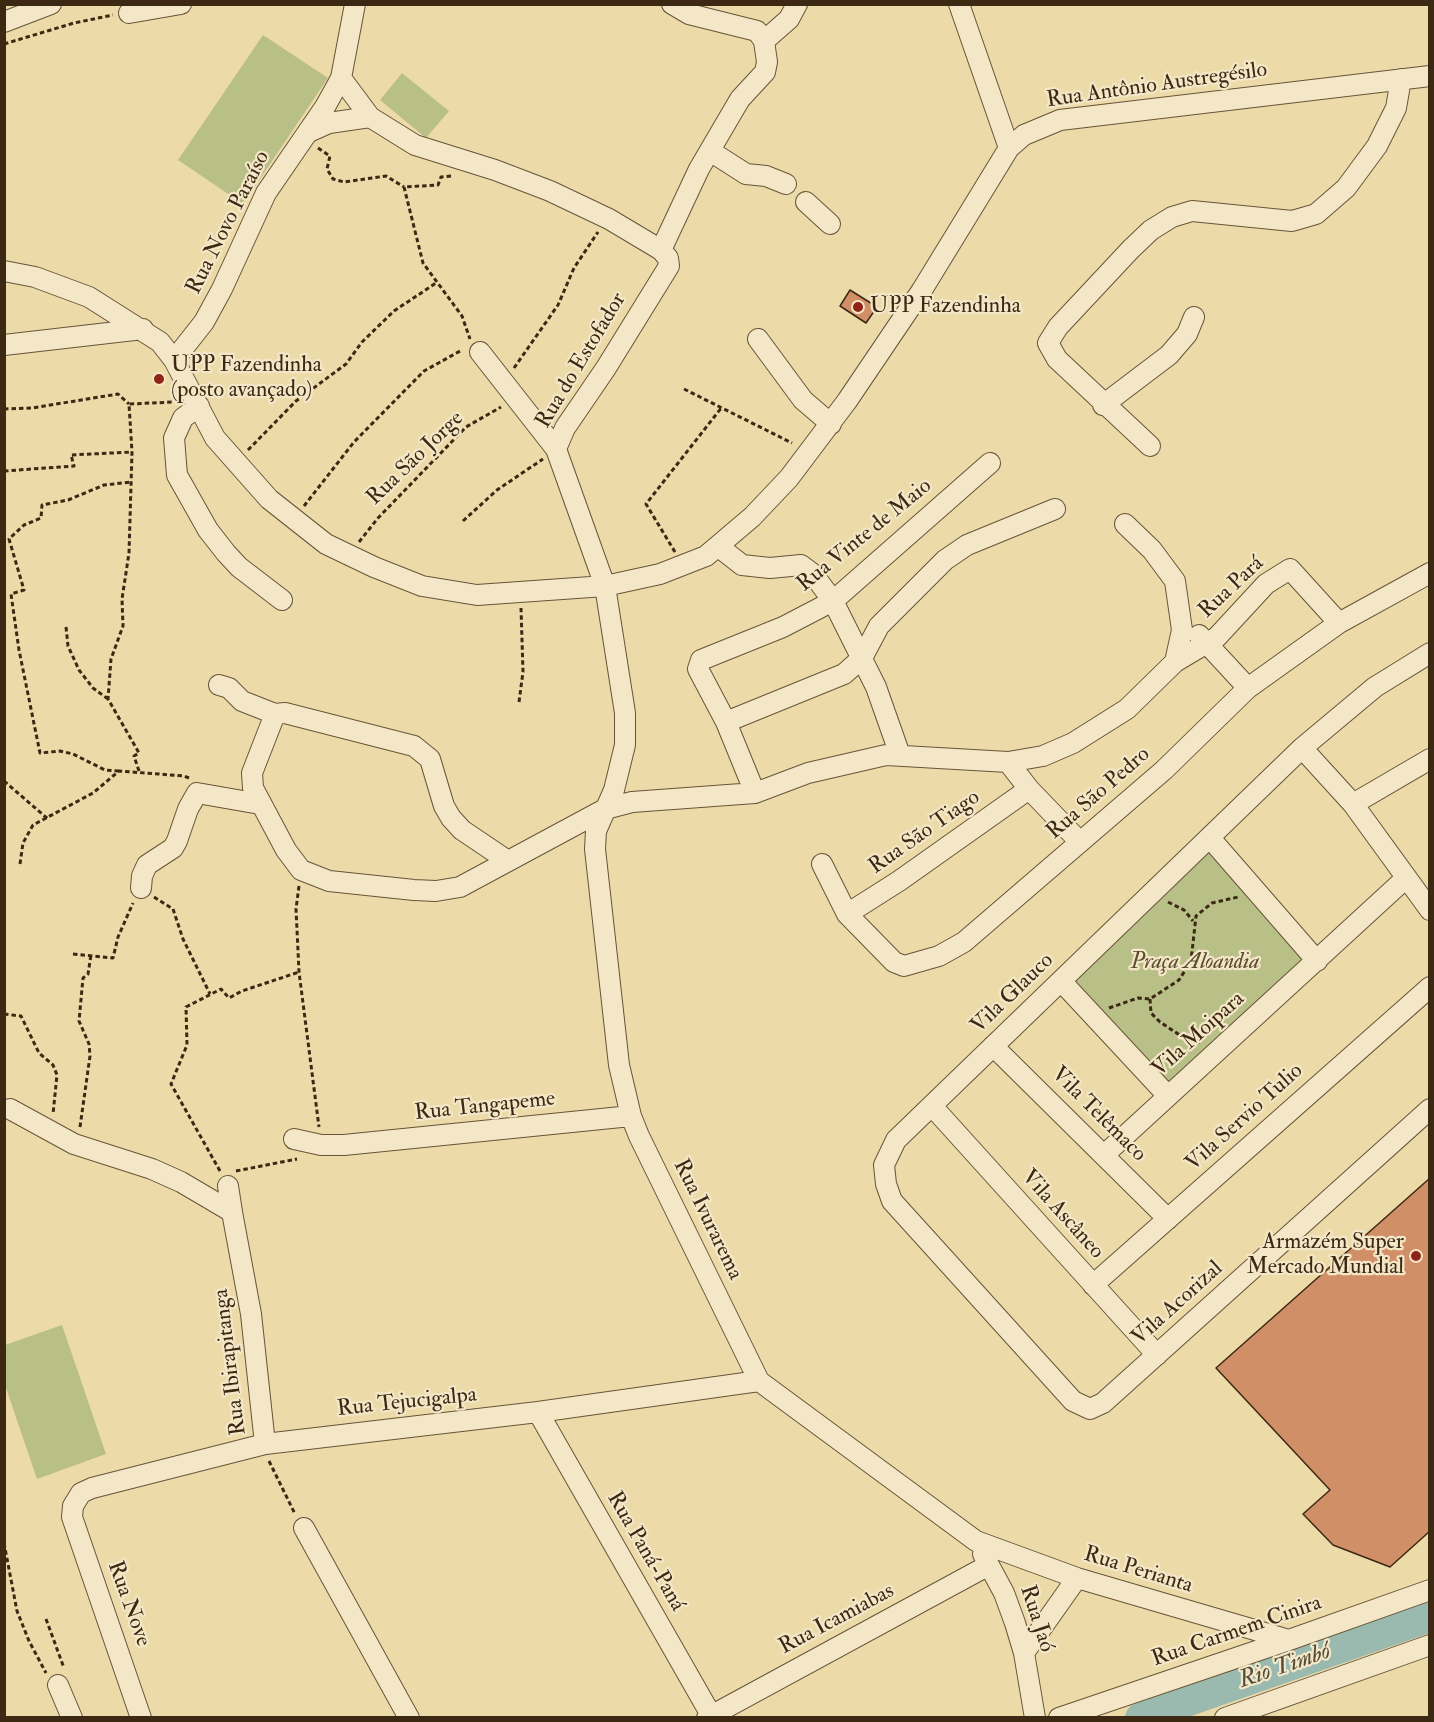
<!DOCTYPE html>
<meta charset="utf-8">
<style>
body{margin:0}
#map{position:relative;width:1434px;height:1722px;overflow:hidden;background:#eddaa9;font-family:"IM FELL Double Pica",serif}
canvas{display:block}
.frame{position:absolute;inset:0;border:6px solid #3c2813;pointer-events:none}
</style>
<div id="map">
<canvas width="1434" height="1722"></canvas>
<div class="frame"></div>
</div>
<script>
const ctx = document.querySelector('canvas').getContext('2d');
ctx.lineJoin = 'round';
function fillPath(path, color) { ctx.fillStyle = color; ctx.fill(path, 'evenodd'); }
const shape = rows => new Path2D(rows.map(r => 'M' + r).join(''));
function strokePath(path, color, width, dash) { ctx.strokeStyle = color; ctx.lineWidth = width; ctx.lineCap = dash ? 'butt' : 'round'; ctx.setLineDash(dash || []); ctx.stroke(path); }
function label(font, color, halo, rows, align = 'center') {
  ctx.font = font + ' "IM FELL Double Pica",serif'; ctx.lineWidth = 4.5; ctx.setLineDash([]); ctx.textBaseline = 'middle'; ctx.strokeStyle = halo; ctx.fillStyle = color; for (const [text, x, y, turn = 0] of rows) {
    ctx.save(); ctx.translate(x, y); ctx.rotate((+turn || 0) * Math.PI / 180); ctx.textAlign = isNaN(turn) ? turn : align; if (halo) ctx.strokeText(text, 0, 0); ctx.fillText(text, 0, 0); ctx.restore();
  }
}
fillPath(shape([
 [263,35,328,78,243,204,178,160],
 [402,73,449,111,426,138,380,100],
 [1210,851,1302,955,1302,960,1169,1083,1076,986,1075,980,1206,852],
 [62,1325,106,1454,37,1479,5,1385,5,1345]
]), '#b8c088');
strokePath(shape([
 [1140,1718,1430,1617]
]), '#9abaaf', 30);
const building = shape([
 [850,290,877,307,866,323,840,306,850,290],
 [1430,1178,1430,1531,1390,1567,1333,1545,1303,1514,1330,1490,1216,1368,1430,1178]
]);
fillPath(building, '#d18f67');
strokePath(building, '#3c2813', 1.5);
const minor = shape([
 [959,4,1009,148],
 [129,13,181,4],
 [4,22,51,4],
 [764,41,789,19,797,4],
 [341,78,370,117,415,145,495,170,550,191,609,219,661,250,668,258,669,266,606,368,565,428,556,449],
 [309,132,329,123,370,117],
 [710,151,746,174,766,176,786,184],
 [806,202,830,224],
 [661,250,699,169,740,99,765,72,767,62,764,41,757,31,689,14,672,4],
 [4,271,35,277,89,297,160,342,174,360,215,438,269,499,326,544,374,567,422,586,477,595,605,586,660,574,706,556,752,517,789,478,847,401,922,290,1009,148,1024,135,1060,120,1430,76],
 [758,339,803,400,831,424],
 [4,345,143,329],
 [480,352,556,449,605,586,625,713,625,745,614,790,596,831,595,849,619,1065,631,1116,639,1136,759,1381,976,1541,1077,1578,1289,1640],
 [174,360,204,322,222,289,266,193,325,107,341,78,355,4],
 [1103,405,1169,355,1187,334,1194,317],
 [199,406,183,418,174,438,177,475,208,530,226,553,239,567,282,600],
 [1150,446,1057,359,1048,343,1058,327,1131,249,1151,230,1172,217,1192,211,1292,221,1316,214,1346,188,1377,146,1396,108,1401,79],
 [719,547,742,565,770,568,801,565,813,574,833,601,876,687,900,755],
 [1199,635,1248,688],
 [1430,653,1375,687,1302,748,896,1140,884,1165,886,1184,892,1201,1073,1401,1090,1409,1103,1403,1430,1109],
 [1175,662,1217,637,1266,584,1290,569,1339,623],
 [219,685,229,688,242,701,275,714,285,713,414,746,430,759,444,806,451,818,462,830,508,861],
 [275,714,252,773,253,788,286,850,301,870,329,881,414,890,436,891,460,887,605,809,632,802,755,793,808,773,886,755,1008,762,1043,756,1073,743,1127,709,1175,662,1182,630,1175,581,1152,550,1125,524],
 [726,722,844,674,862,658,879,626,945,560,967,545,1055,509],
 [1302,748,1353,804,1430,910],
 [1008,762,1029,789,1079,841],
 [755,793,726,722,698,669,701,660,783,627,833,601,990,463],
 [1353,804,1430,759],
 [1210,838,1317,961],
 [822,864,847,914,894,962,904,966,939,956,964,942,1164,770,1248,688,1339,623,1430,573],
 [141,888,142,876,147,865,173,848,177,841,188,809,197,793,260,804],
 [847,914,899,881,1029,789],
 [1061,981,1168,1096],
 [993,1046,1168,1219],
 [932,1106,1157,1355],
 [10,1109,74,1144,152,1169,181,1182,232,1212,251,1314,265,1444],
 [294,1139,321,1145,344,1145,631,1116],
 [1104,1155,1406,878],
 [228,1186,232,1212],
 [1093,1285,1430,987],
 [538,1412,711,1715],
 [304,1528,409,1718],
 [983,1554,1004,1593,1015,1623,1024,1653,1035,1718],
 [1024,1653,1077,1578],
 [58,1685,72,1718],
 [141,1718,72,1517,73,1506,81,1493,92,1488,265,1444,538,1412,759,1381],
 [707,1718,989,1565],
 [1059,1718,1289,1640,1430,1590],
 [1225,1718,1430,1645]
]);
strokePath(minor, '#685438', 22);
strokePath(shape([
 [4,44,74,23,113,15],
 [318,148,330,156,327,169,333,179,344,182,386,176,404,187],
 [451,176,441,177,438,185,404,187,423,263,462,316,470,339],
 [514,368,558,305,574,268,598,232],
 [684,389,792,443],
 [4,409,32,408,118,394,129,404],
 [248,450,296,401,346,364,362,342,394,311,436,283],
 [4,471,74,466,71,455,132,452],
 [304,506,354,442,424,371,462,350],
 [463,521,497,490,543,459],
 [359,542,378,518,466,427,501,407],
 [675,552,646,504,722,407],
 [66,627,68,646,79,670,93,688,108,699],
 [519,702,523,672,521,608],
 [119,771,105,770,73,754,60,751,40,753,19,650,11,594,24,590,9,539,24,525,41,518,42,505,68,500,104,485,132,482],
 [139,771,134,756,139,753,108,699,111,659,123,626,122,599,129,553,132,452,129,404,174,402],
 [4,781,48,819],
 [20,864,23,843,33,825,93,793,119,771,184,776,189,778],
 [299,886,296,909,299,972,319,1127],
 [154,897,173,909,183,939,210,994],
 [1168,902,1184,910,1193,921],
 [73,954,113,958,118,937,133,903],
 [1150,999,1151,1013,1160,1022,1184,1038,1201,1043],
 [1109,1008,1138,998,1150,999,1179,980,1191,961,1196,916,1212,903,1238,897],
 [4,1014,21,1016,39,1053,53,1065,57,1075,53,1114],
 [80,1127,90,1056,89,1044,79,1021,83,978,88,974,91,955],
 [220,1171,171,1084,187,1045,186,1007,221,989,229,998,242,991,299,972],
 [236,1171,297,1159],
 [269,1461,295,1514],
 [4,1543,17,1611,29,1641,46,1673],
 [46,1619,64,1668]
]), '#3c2813', 3, [4.5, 3]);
strokePath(minor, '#f3e7c7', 20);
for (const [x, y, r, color] of [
 [858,307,6,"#8f2418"],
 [159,379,6,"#8f2418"],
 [1416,1256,6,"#8f2418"]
]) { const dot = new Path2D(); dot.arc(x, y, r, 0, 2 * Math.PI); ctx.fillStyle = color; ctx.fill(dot); strokePath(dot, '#f3e7c7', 2); }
label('22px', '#3c2813', '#f3e7c7', [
 ["Rua Antônio Austregésilo",1157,86,-8],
 ["Rua Novo Paraíso",229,223,-63],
 ["Rua do Estofador",582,361,-59],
 ["Rua São Jorge",416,459,-44],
 ["Rua Vinte de Maio",865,536,-39],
 ["Rua Pará",1232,588,-43],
 ["Rua São Pedro",1099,794,-41],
 ["Rua São Tiago",925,833,-35],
 ["Vila Glauco",1013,994,-44],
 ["Vila Moipara",1199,1035,-42],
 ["Rua Tangapeme",485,1107,-6],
 ["Vila Telêmaco",1098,1115,45],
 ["Vila Servio Tulio",1245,1118,-42],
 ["Vila Ascâneo",1062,1215,48],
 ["Rua Ivurarema",707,1220,64],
 ["Vila Acorizal",1178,1304,-42],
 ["Rua Ibirapitanga",231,1362,-97],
 ["Rua Tejucigalpa",407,1403,-6],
 ["Rua Paná-Paná",645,1552,60],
 ["Rua Perianta",1138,1571,17],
 ["Rua Nove",128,1604,70],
 ["Rua Jaó",1036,1619,72],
 ["Rua Icamiabas",837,1620,-28],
 ["Rua Carmem Cinira",1237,1632,-19]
]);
label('22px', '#3c2813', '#f3e7c7', [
 ["UPP Fazendinha",870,307],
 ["UPP Fazendinha",171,366],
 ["(posto avançado)",171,391],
 ["Armazém Super",1404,1243,"right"],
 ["Mercado Mundial",1404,1268,"right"]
], 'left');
label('italic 22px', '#5b4e30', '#f3e7c7', [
 ["Praça Aloandia",1195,963]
]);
label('italic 24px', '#544c3a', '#f3e7c7', [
 ["Rio Timbó",1285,1667,-19]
]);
</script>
